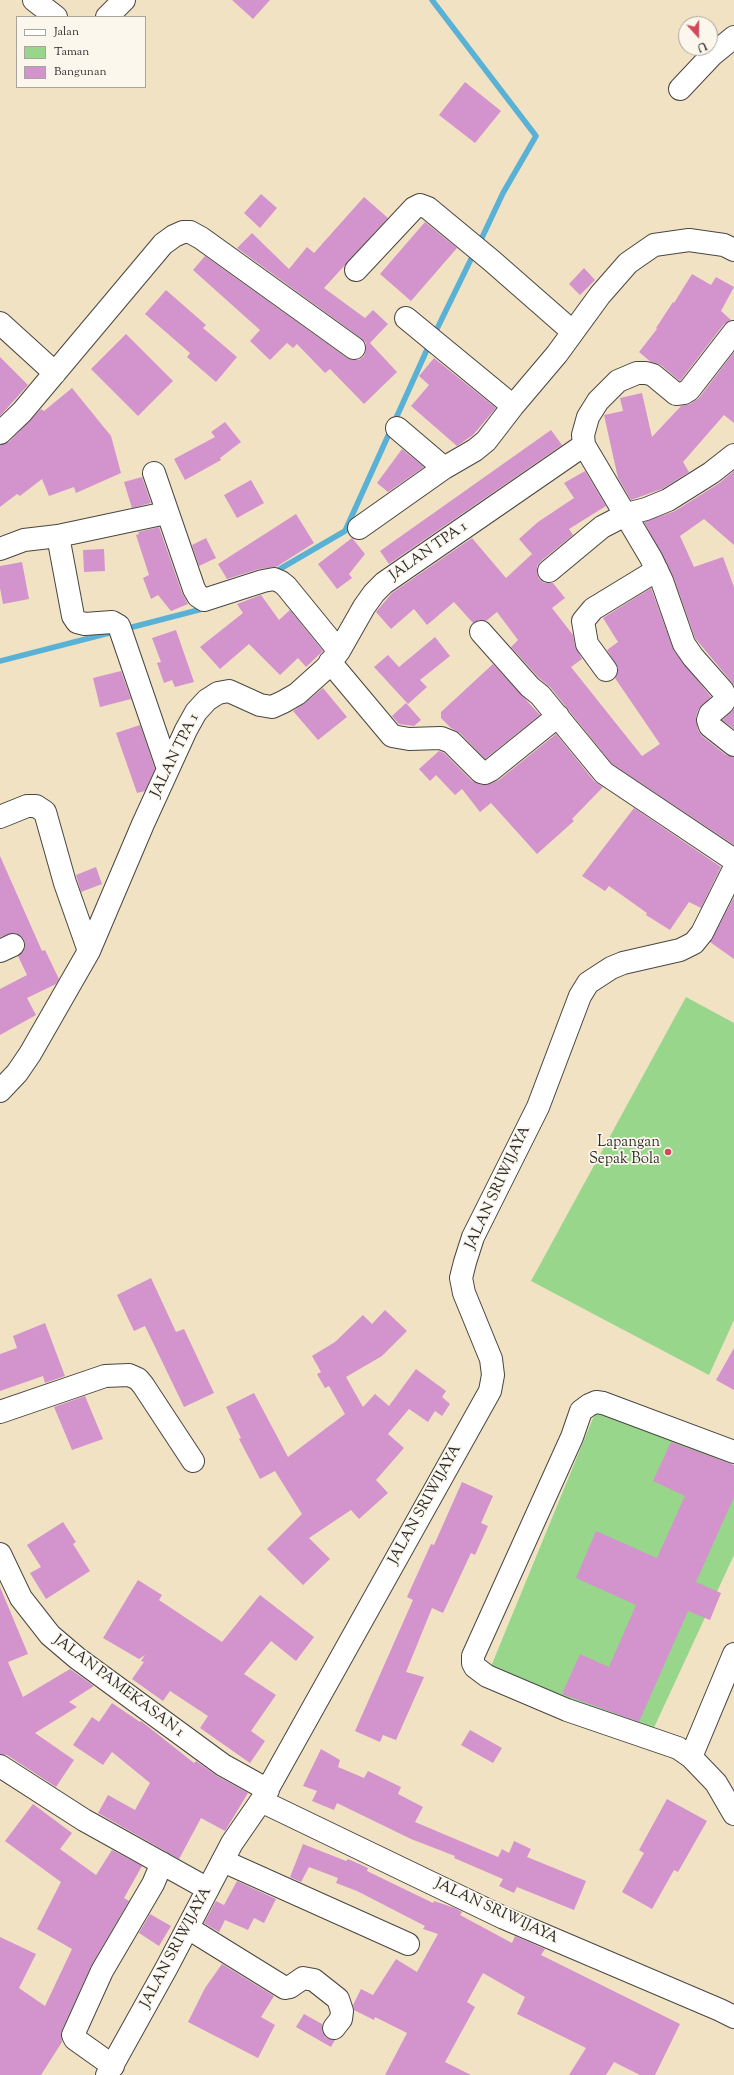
<!DOCTYPE html>
<style>
body{margin:0}
#map{position:relative;width:734px;height:2075px;overflow:hidden;background:#f1e2c3;font-family:"Sorts Mill Goudy",serif}
canvas{display:block}
.legend{position:absolute;left:16px;top:16px;width:130px;height:72px;box-sizing:border-box;background:#fbf7ec;border:1px solid #a8a59f;margin:0;padding:5px 7px;list-style:none;font-size:12px;color:#2b2b2b}
.legend li{display:flex;align-items:center;gap:8px;height:20px}
.legend b{width:20px;border:1px solid #a8a59f}
.north{position:absolute;left:678px;top:16px;width:40px;height:40px;box-sizing:border-box;background:#fbf7ec;border:1px solid #a8a59f;border-radius:50%;rotate:159deg;font-size:11px;font-weight:700;line-height:16px;text-align:center;color:#2b2b2b}
.north::after{content:'';display:block;margin:auto;width:14px;height:18px;background:#d1495b;clip-path:polygon(50% 0,100% 100%,50% 72%,0 100%)}
</style>
<div id="map">
<canvas width="734" height="2075"></canvas>
<ul class="legend">
<li><b style="height:5px;background:#fff"></b>Jalan</li>
<li><b style="height:11px;background:#98d68b"></b>Taman</li>
<li><b style="height:11px;background:#d394cd"></b>Bangunan</li>
</ul>
<div class="north">U</div>
</div>
<script>
const ctx = document.querySelector('canvas').getContext('2d');
ctx.lineJoin = 'round';
function fillPath(path, color) { ctx.fillStyle = color; ctx.fill(path, 'evenodd'); }
const shape = rows => new Path2D(rows.map(r => 'M' + r).join(''));
function strokePath(path, color, width, dash) { ctx.strokeStyle = color; ctx.lineWidth = width; ctx.lineCap = dash ? 'butt' : 'round'; ctx.setLineDash(dash || []); ctx.stroke(path); }
function label(font, color, halo, rows, align = 'center') {
  ctx.font = font + ' "Sorts Mill Goudy",serif'; ctx.lineWidth = 3.5; ctx.setLineDash([]); ctx.textBaseline = 'middle'; ctx.strokeStyle = halo; ctx.fillStyle = color; for (const [text, x, y, turn = 0] of rows) {
    ctx.save(); ctx.translate(x, y); ctx.rotate((+turn || 0) * Math.PI / 180); ctx.textAlign = isNaN(turn) ? turn : align; if (halo) ctx.strokeText(text, 0, 0); ctx.fillText(text, 0, 0); ctx.restore();
  }
}
fillPath(shape([
 [686,997,734,1023,734,1320,709,1375,531,1281],
 [598,1406,734,1466,734,1555,651,1734,490,1669]
]), '#98d68b');
strokePath(shape([
 [432,0,536,136,503,193,479,244],
 [434,335,474,253],
 [273,573,345,531,430,343],
 [125,629,206,608],
 [0,661,117,631]
]), '#59b1d6', 5.5);
fillPath(shape([
 [232,0,270,0,253,19],
 [465,82,501,111,475,143,439,115],
 [261,194,277,208,260,228,244,213],
 [364,197,388,218,324,288,365,318,373,310,388,324,370,343,397,372,364,404,330,369,325,373,297,344,293,348,287,343,270,360,250,341,260,330,193,270,205,256,347,358,352,360,359,360,364,356,366,350,366,343,361,338,237,248,252,233,289,269,307,247,314,253],
 [425,222,457,248,411,301,380,274],
 [584,268,595,280,580,295,569,284],
 [692,274,711,285,716,277,734,287,721,311,731,320,724,324,680,381,661,365,651,362,639,352,657,329,656,328,673,302,674,303],
 [166,290,206,325,203,328,237,357,216,382,187,357,190,353,145,314],
 [126,334,173,381,138,416,91,369],
 [734,352,734,423,724,415,683,462,689,472,662,489,631,500,618,478,604,415,623,411,620,398,642,393,652,437,681,406,690,404,699,398],
 [0,357,28,385,0,416],
 [434,358,496,408,473,435,457,446,411,406,429,385,419,376],
 [72,388,111,436,121,473,76,493,74,487,49,496,42,479,20,496,17,494,0,507,0,445,9,442,41,409,44,411],
 [225,422,241,442,220,458,221,460,185,480,174,459,215,437,211,432],
 [551,430,562,445,389,564,380,551],
 [402,449,424,467,388,492,377,483],
 [585,471,606,506,569,529,573,535,541,561,537,566,537,573,539,579,544,583,553,583,565,598,552,608,573,635,575,646,582,659,571,667,642,756,660,744,615,678,618,668,607,650,618,642,603,618,651,588,674,651,711,697,698,710,696,717,698,730,702,736,726,755,734,757,734,845,612,764,550,687,539,678,511,647,518,640,497,612,486,621,479,620,473,623,454,602,427,625,414,609,391,629,376,612,392,593,472,538,506,578,532,554,519,539,538,522,574,498,564,483],
 [734,471,734,545,704,519,680,536,694,567,723,557,734,587,734,685,695,638,673,576,644,522,675,511,718,484],
 [142,477,151,503,132,508,124,482],
 [251,480,264,503,237,518,224,495],
 [296,514,314,543,276,567,259,569,227,579,218,564],
 [159,527,182,593,188,604,171,611,158,595,151,599,143,578,149,575,136,535,139,534,138,532],
 [206,538,216,558,199,566,192,545],
 [352,538,365,554,349,574,352,578,337,589,318,564],
 [104,549,105,571,84,572,83,550],
 [22,562,29,599,3,604,0,588,0,566],
 [261,595,279,620,290,610,323,651,306,667,298,658,280,675,249,644,220,669,200,647,243,613,237,604],
 [176,630,194,682,175,687,172,680,164,683,157,663,161,662,152,638],
 [435,637,450,656,420,680,427,687,408,704,374,667,388,655,399,667],
 [493,664,540,715,485,759,460,733,451,728,441,718,441,712],
 [121,671,131,699,100,707,93,678],
 [323,688,347,717,318,740,293,711,305,703],
 [406,703,421,720,414,726,399,724,392,716],
 [734,709,734,729,722,720],
 [140,725,155,769,145,791,137,793,116,733],
 [556,734,594,781,603,787,572,819,574,821,537,854,491,803,480,812,462,789,455,795,436,775,430,781,419,769,439,751,444,753,472,781,482,785,490,784,499,780],
 [634,808,721,867,701,908,689,902,670,930,646,915,647,913,609,886,605,891,582,876],
 [0,856,42,951,45,950,59,979,56,984,27,998,36,1015,0,1035,0,989,27,975,18,956,23,952,25,947,24,939,20,935,15,933,0,937],
 [96,867,102,884,81,892,76,875],
 [734,897,734,959,710,942],
 [151,1278,176,1332,184,1329,214,1393,184,1407,145,1326,134,1331,117,1295],
 [385,1310,407,1331,382,1356,346,1377,363,1407,375,1394,389,1406,416,1369,446,1391,442,1397,450,1404,442,1416,435,1411,428,1422,409,1409,388,1434,404,1448,376,1480,388,1493,359,1519,351,1510,309,1538,330,1559,303,1585,267,1549,302,1514,275,1471,260,1479,239,1439,241,1438,226,1407,254,1393,288,1457,345,1414,329,1386,325,1388,317,1374,321,1372,312,1356,335,1342,363,1315,372,1324],
 [45,1323,65,1376,45,1383,43,1376,0,1391,0,1354,17,1348,13,1336],
 [734,1348,734,1390,716,1380],
 [85,1396,103,1439,72,1450,54,1407],
 [671,1442,734,1465,734,1497,696,1582,721,1593,710,1620,688,1611,639,1722,562,1694,580,1654,609,1667,636,1605,576,1578,596,1531,657,1558,685,1496,653,1481],
 [462,1482,493,1496,481,1523,488,1526,475,1555,471,1553,443,1613,432,1608,406,1672,424,1677,396,1740,383,1735,380,1742,355,1731,413,1600,407,1597,431,1544,434,1545],
 [63,1522,76,1542,73,1544,90,1571,46,1599,30,1573,41,1567,27,1545],
 [138,1580,162,1595,159,1600,222,1642,260,1595,314,1637,296,1661,271,1641,244,1674,276,1695,251,1731,265,1741,250,1763,200,1728,208,1716,170,1691,163,1701,132,1679,144,1662,141,1661,145,1655,139,1659,103,1638],
 [0,1587,28,1654,8,1662,23,1697,70,1669,94,1686,69,1702,77,1707,35,1733,74,1760,56,1787,7,1755,0,1754],
 [112,1703,140,1722,141,1721,194,1763,196,1761,217,1776,248,1793,225,1831,201,1818,179,1859,98,1813,108,1795,135,1810,150,1783,112,1752,103,1765,73,1745,92,1717,99,1722],
 [470,1730,502,1748,493,1763,461,1745],
 [321,1749,340,1760,338,1767,364,1778,368,1771,401,1787,398,1794,423,1807,415,1822,498,1857,502,1849,509,1853,514,1841,531,1849,527,1857,586,1881,574,1910,517,1887,514,1893,499,1886,503,1879,454,1858,455,1856,411,1839,337,1803,334,1810,312,1801,317,1791,303,1786],
 [667,1799,707,1821,678,1872,674,1870,652,1909,622,1892,644,1853,639,1850],
 [33,1804,72,1833,60,1849,96,1875,112,1850,142,1866,124,1898,129,1901,91,1966,62,2030,61,2036,62,2042,41,2075,0,2075,0,1937,36,1954,19,1988,45,2006,72,1949,37,1929,61,1882,5,1841],
 [303,1844,346,1861,348,1859,368,1868,367,1871,433,1903,434,1901,455,1908,462,1912,460,1915,512,1943,515,1936,545,1949,541,1955,680,2024,655,2075,640,2075,614,2062,606,2075,569,2075,586,2048,517,2014,525,1997,483,1973,467,2002,475,2007,445,2062,471,2075,385,2075,407,2033,375,2017,374,2020,354,2010,353,2005,361,1989,373,1995,396,1959,417,1972,438,1934,423,1929,425,1926,357,1891,336,1883,338,1878,309,1867,301,1882,290,1877],
 [237,1881,276,1899,264,1923,254,1918,248,1930,225,1920,219,1932,204,1923,216,1901,224,1905],
 [150,1914,171,1926,159,1946,139,1933],
 [222,1964,274,1996,261,2017,275,2025,258,2058,188,2022,205,1988],
 [304,2014,322,2024,322,2032,326,2038,335,2040,331,2047,296,2027]
]), '#d394cd');
const minor = shape([
 [34,0,56,17],
 [107,17,124,0],
 [680,89,712,55,734,37],
 [356,270,414,208,420,205,428,208,492,261,573,332],
 [406,318,513,406,557,354,600,295,628,263,654,245,689,240,724,245,734,250],
 [0,323,55,373],
 [734,332,689,390,684,393,676,394,653,375,646,373,637,373,618,381,598,401,588,417,583,435,584,445,651,558,662,581,684,644,693,657,723,691,726,698,723,703,710,714,708,720,710,726,734,745],
 [397,428,444,468],
 [0,433,22,412,163,244,174,236,183,232,190,232,201,238,354,348],
 [154,473,194,589,198,596,204,600,263,581,274,579,281,582,286,586,339,651],
 [166,513,58,536,73,616,77,622,85,624,112,622,119,626,168,769],
 [359,528,444,468,475,450,486,441,513,406],
 [0,549,24,540,58,536],
 [549,571,602,527,627,514,646,509,668,500,711,473,734,455],
 [481,632,530,687,540,695,604,773,734,860],
 [330,662,392,736,409,739,441,738,451,742,481,772,485,773,491,770,558,716],
 [606,670,587,644,583,621,593,609,657,570],
 [0,817,27,806,36,806,45,812,65,883,89,951],
 [0,951,13,945],
 [0,1091,17,1073,30,1054,89,951,143,824,186,730,196,712,207,700,218,693,229,691,260,705,272,707,283,702,297,694,326,668,339,651,364,607,374,593,384,583,584,445],
 [0,1412,105,1376,129,1375,138,1379,143,1385,193,1461],
 [734,1452,603,1403,596,1402,589,1405,581,1411,572,1437,473,1656,473,1663,475,1667,487,1676,567,1710,678,1748,691,1757,716,1783,734,1814],
 [0,1554,21,1598,50,1635,77,1658,223,1765,268,1790],
 [691,1757,734,1654],
 [0,1766,84,1820,208,1889],
 [261,1801,490,1391,493,1375,491,1359,464,1293,461,1278,465,1262,473,1237,538,1107,580,996,588,983,611,968,623,963,680,950,694,943,702,933,734,869],
 [223,1861,408,1944],
 [188,1928,285,1988,290,1987,303,1978,314,1980,338,1999,342,2011,341,2019,334,2028],
 [113,2066,75,2039,73,2035,102,1971,153,1884,162,1863],
 [107,2075,167,1967,232,1843,261,1801,504,1918,720,2010,734,2017]
]);
strokePath(minor, '#494642', 24);
strokePath(minor, '#fff', 22);
for (const [x, y, r, color] of [
 [668,1152,4,"#d1495b"]
]) { const dot = new Path2D(); dot.arc(x, y, r, 0, 2 * Math.PI); ctx.fillStyle = color; ctx.fill(dot); strokePath(dot, '#fbf7ec', 1.5); }
label('15px', '#2b2b2b', '#fbf7ec', [
 ["JALAN TPA 1",429,552,-35],
 ["JALAN TPA 1",176,756,-64],
 ["JALAN SRIWIJAYA",499,1188,-65],
 ["JALAN SRIWIJAYA",426,1505,-61],
 ["JALAN PAMEKASAN 1",118,1687,37],
 ["JALAN SRIWIJAYA",496,1912,25],
 ["JALAN SRIWIJAYA",177,1948,-62]
]);
label('15px', '#2b2b2b', '#fbf7ec', [
 ["Lapangan",660,1143],
 ["Sepak Bola",660,1160]
], 'right');
</script>
